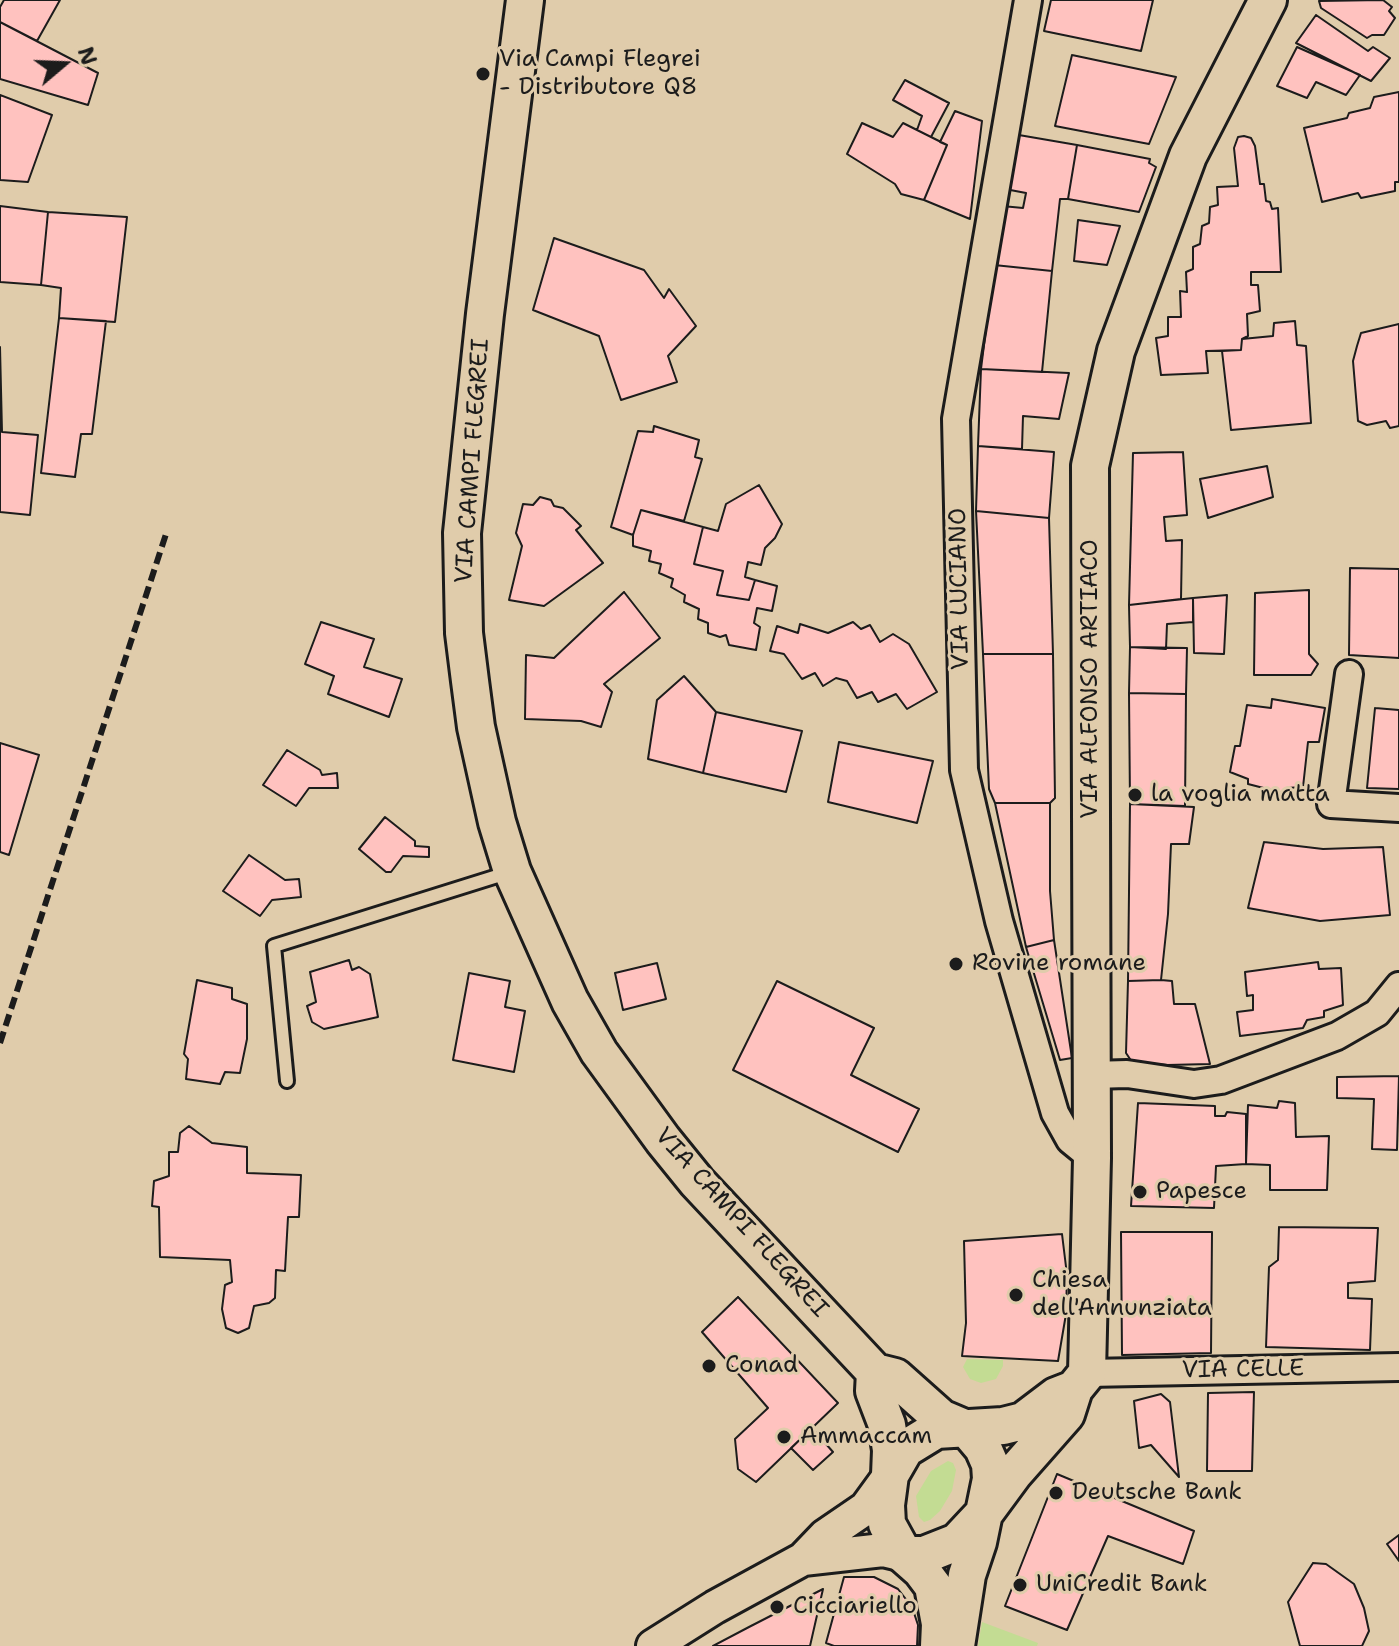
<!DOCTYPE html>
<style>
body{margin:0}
#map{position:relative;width:1399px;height:1646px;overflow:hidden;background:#e0ccab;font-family:"Shantell Sans",sans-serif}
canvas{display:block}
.north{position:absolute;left:24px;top:24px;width:80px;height:80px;-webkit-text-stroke:6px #e0ccab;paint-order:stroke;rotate:71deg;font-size:22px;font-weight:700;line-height:32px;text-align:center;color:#1c1c1c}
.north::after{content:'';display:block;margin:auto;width:28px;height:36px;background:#1c1c1c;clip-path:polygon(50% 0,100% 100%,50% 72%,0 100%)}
</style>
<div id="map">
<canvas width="1399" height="1646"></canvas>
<div class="north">N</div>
</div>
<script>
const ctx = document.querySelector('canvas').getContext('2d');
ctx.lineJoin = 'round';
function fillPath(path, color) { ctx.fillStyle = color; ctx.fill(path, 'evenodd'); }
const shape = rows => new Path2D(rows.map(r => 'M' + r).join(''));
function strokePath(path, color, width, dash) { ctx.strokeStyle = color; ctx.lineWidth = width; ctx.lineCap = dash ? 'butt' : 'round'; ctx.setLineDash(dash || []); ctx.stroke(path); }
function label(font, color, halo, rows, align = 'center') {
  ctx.font = font + ' "Shantell Sans",sans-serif'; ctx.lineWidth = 6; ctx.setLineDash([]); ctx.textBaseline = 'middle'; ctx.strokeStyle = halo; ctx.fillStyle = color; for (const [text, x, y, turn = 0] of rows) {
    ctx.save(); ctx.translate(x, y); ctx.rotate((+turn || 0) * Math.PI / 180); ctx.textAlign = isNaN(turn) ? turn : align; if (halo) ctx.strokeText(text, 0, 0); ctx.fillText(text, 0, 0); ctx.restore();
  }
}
fillPath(shape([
 [967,1359,1003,1360,1003,1366,996,1379,981,1383,970,1379,963,1367],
 [948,1461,953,1463,956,1470,952,1491,940,1511,930,1520,924,1522,919,1517,916,1496,931,1471],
 [982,1622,1038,1643,1037,1646,978,1646]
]), '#c3dc93');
const building = shape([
 [4,0,60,0,37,41,0,22,0,7,4,0],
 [1051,0,1153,0,1141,51,1044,31,1051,0],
 [1383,0,1392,7,1389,11,1395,18,1384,35,1372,35,1367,38,1321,8,1319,1,1383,0],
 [1316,15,1368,51,1373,47,1390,58,1371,81,1296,43,1316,15],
 [0,22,98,73,88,105,0,79,0,22],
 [1297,47,1360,75,1346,95,1316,82,1307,98,1277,86,1297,47],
 [1072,55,1176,77,1149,144,1055,126,1072,55],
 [905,80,949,103,931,137,917,130,922,116,893,100,905,80],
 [1399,92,1399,182,1395,182,1395,191,1361,198,1358,193,1322,202,1304,128,1347,118,1349,113,1370,108,1374,97,1399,92],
 [0,95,52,115,28,182,0,180,0,95],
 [955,111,982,121,970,219,924,200,947,145,940,142,955,111],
 [862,123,893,137,903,123,947,145,924,200,901,194,895,184,847,154,862,123],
 [1013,134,1077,145,1068,199,1060,199,1052,271,994,265,1002,206,1023,208,1026,193,1005,189,1013,134],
 [1244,136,1251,138,1255,146,1260,184,1264,184,1266,201,1270,202,1272,209,1278,208,1281,272,1251,272,1251,285,1258,285,1260,311,1247,314,1248,336,1242,339,1241,350,1206,351,1208,373,1161,375,1156,338,1168,336,1168,317,1181,317,1180,291,1187,292,1186,272,1193,269,1193,247,1200,244,1202,226,1209,223,1210,207,1218,205,1217,187,1238,186,1234,148,1238,137,1244,136],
 [1077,145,1150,159,1149,163,1156,167,1139,212,1068,199,1077,145],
 [0,206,48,212,41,285,0,282,0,206],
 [48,212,127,217,115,322,59,318,61,288,41,285,48,212],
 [1078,220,1120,226,1107,265,1074,261,1078,220],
 [554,238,644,270,664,298,669,289,696,326,668,356,677,382,621,400,599,336,533,310,554,238],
 [994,265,1052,271,1042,372,981,369,994,265],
 [59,318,106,321,92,434,81,434,75,477,41,473,59,318],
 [1295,321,1297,345,1306,346,1311,423,1231,430,1222,351,1241,350,1242,339,1273,336,1274,323,1295,321],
 [1399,324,1399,426,1390,428,1386,421,1367,425,1358,421,1353,361,1357,346,1361,333,1399,324],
 [0,347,2,432,38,435,30,515,0,512,0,347],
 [981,369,1069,373,1059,419,1023,416,1022,449,978,446,981,369],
 [654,426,699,440,695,457,702,459,684,521,641,510,633,535,611,527,638,431,653,432,654,426],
 [978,446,1054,452,1049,518,976,511,978,446],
 [1183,452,1187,515,1164,517,1166,541,1182,540,1181,599,1129,605,1133,453,1183,452],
 [1267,466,1273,497,1208,518,1200,479,1267,466],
 [759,485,782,524,775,538,765,548,761,565,748,562,745,577,755,580,749,600,717,595,723,571,694,564,703,527,718,531,726,504,759,485],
 [540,497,551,500,554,506,563,508,581,526,576,530,603,563,544,606,509,600,522,546,516,533,523,504,533,505,540,497],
 [641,510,703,527,694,564,723,571,717,595,749,600,755,580,777,586,772,611,757,608,754,623,760,627,756,650,729,645,726,635,720,637,708,633,708,623,698,619,699,609,684,602,685,595,671,587,673,579,659,573,661,564,649,561,651,551,633,546,633,535,641,510],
 [976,511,1049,518,1053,654,983,654,976,511],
 [1350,568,1399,569,1399,658,1349,655,1350,568],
 [1309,590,1309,654,1318,664,1311,675,1254,675,1255,593,1309,590],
 [624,592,660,638,604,684,612,692,601,727,581,721,525,719,526,655,554,658,624,592],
 [1227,595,1224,654,1194,653,1193,598,1227,595],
 [1193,598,1193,622,1167,624,1166,649,1130,647,1129,605,1193,598],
 [321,622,374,639,364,667,402,679,389,717,328,694,334,676,305,664,321,622],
 [853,622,861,629,870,625,880,642,893,634,909,644,937,692,907,709,896,694,878,702,872,692,857,698,847,681,836,678,823,686,815,673,802,679,784,654,770,651,777,626,798,633,800,624,828,633,853,622],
 [1130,647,1187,648,1186,694,1129,693,1130,647],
 [983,654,1053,654,1055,798,1050,803,995,803,989,789,983,654],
 [684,676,716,712,703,773,648,759,657,700,684,676],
 [1129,693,1186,694,1185,806,1130,804,1129,693],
 [1272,699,1325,708,1319,742,1308,742,1303,787,1286,788,1283,793,1248,784,1248,779,1230,772,1235,746,1240,746,1247,705,1271,708,1272,699],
 [1375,708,1399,710,1399,789,1367,788,1375,708],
 [716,712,802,731,786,792,703,773,716,712],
 [839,742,933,761,917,823,828,802,839,742],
 [0,743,39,755,9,855,0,852,0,743],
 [287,750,320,770,322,775,337,773,338,788,309,788,296,806,263,785,287,750],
 [995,803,1050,803,1050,891,1054,940,1026,947,995,803],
 [1130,804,1194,807,1189,844,1171,844,1168,914,1161,980,1128,981,1130,804],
 [385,817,415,841,415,846,429,847,429,857,403,856,391,872,386,872,359,849,385,817],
 [1264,842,1323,849,1383,847,1390,915,1320,921,1248,908,1264,842],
 [249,855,285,880,299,879,301,897,272,900,260,916,223,891,249,855],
 [1054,940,1072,1058,1060,1060,1026,947,1054,940],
 [349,960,352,970,359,967,370,974,378,1017,324,1029,312,1022,307,1006,316,1002,310,972,349,960],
 [1318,962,1319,969,1341,968,1343,1005,1324,1011,1324,1017,1307,1020,1303,1028,1240,1036,1237,1012,1253,1010,1253,995,1247,996,1245,972,1318,962],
 [657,963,666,999,623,1010,615,973,657,963],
 [469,973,510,981,505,1007,525,1011,514,1072,453,1060,469,973],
 [197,980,232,988,232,999,247,1004,247,1039,240,1073,225,1072,220,1084,186,1079,188,1059,184,1054,197,980],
 [1161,980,1172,981,1174,1004,1195,1004,1210,1064,1167,1065,1132,1062,1126,1053,1128,981,1161,980],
 [777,981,874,1028,851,1075,919,1109,898,1152,733,1070,777,981],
 [1399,1076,1397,1150,1372,1149,1374,1099,1337,1098,1337,1077,1399,1076],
 [1279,1101,1295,1103,1296,1137,1329,1136,1327,1190,1270,1190,1270,1165,1246,1164,1248,1105,1277,1108,1279,1101],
 [1138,1103,1215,1106,1215,1116,1225,1116,1227,1112,1246,1114,1246,1164,1216,1166,1214,1208,1131,1206,1138,1103],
 [189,1126,212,1143,247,1147,247,1173,301,1175,299,1217,288,1217,285,1271,276,1270,275,1298,269,1303,254,1306,249,1328,238,1333,226,1328,222,1309,225,1285,232,1282,230,1260,160,1257,159,1207,152,1206,154,1181,169,1176,169,1152,178,1152,180,1133,189,1126],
 [1279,1227,1378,1228,1375,1281,1348,1283,1348,1298,1372,1299,1370,1350,1266,1347,1269,1267,1278,1260,1279,1227],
 [1121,1232,1212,1232,1211,1353,1122,1355,1121,1232],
 [1062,1234,1067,1275,1066,1314,1058,1361,962,1356,966,1323,964,1241,1062,1234],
 [738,1297,838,1403,756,1482,738,1469,735,1439,768,1408,702,1332,738,1297],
 [1254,1392,1252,1471,1207,1471,1208,1393,1254,1392],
 [1161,1394,1170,1402,1179,1477,1151,1445,1139,1448,1134,1401,1161,1394],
 [812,1428,833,1452,813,1470,791,1448,812,1428],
 [1057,1474,1194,1531,1183,1564,1108,1536,1067,1630,1005,1606,1057,1474],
 [1399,1535,1399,1561,1387,1544,1399,1535],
 [1313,1563,1326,1564,1354,1584,1364,1608,1369,1631,1362,1646,1300,1646,1288,1602,1313,1563],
 [844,1577,874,1577,898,1589,912,1607,918,1625,917,1646,834,1646,826,1643,844,1577],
 [823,1589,810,1646,713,1646,749,1627,823,1589]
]);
fillPath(building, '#ffc2bf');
strokePath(building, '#1c1c1c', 2);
const service = shape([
 [287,1081,274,946,507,873]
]);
const minor = shape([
 [1028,0,956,419,964,770,999,921,1055,1113,1070,1140,1092,1158],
 [1349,674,1331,804,1399,808],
 [1092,1075,1127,1074,1194,1084,1221,1080,1337,1036,1377,1013,1399,986],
 [1087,1373,1399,1367]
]);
const tertiary = shape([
 [803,1559,883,1550,904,1555],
 [653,1646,715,1607,803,1559,825,1536,866,1508,890,1475]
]);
const secondary = shape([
 [525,0,485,314,462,533,464,633,470,681,476,727,497,822,512,871,570,1001,599,1052,663,1140,697,1182,875,1372,895,1377,941,1418,967,1429,983,1448,990,1464,991,1479,978,1542,967,1575,956,1646],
 [875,1372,874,1391,887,1425,891,1450,890,1475],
 [904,1555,924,1555,957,1542,986,1511,1014,1473,1066,1414,1074,1389,1087,1373,1092,1158,1090,466,1116,351,1188,156,1268,0],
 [939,1646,940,1624,933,1586,921,1570,904,1555,887,1524,886,1505,890,1475,905,1449,936,1430,1003,1426,1023,1421,1056,1396,1074,1389]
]);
strokePath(service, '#1c1c1c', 18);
strokePath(minor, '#1c1c1c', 32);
strokePath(tertiary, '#1c1c1c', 38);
strokePath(secondary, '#1c1c1c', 42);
strokePath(service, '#e0ccab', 12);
strokePath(minor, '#e0ccab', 26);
strokePath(tertiary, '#e0ccab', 32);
strokePath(secondary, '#e0ccab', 36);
strokePath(shape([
 [0,1043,166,534]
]), '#1c1c1c', 6, [12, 6]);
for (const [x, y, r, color] of [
 [483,74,8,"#1c1c1c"],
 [1135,795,8,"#1c1c1c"],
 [956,964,8,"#1c1c1c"],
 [1140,1192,8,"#1c1c1c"],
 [1016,1295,8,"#1c1c1c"],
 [709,1366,8,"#1c1c1c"],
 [784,1437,8,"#1c1c1c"],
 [1056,1493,8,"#1c1c1c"],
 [1020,1585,8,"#1c1c1c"],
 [777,1607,8,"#1c1c1c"]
]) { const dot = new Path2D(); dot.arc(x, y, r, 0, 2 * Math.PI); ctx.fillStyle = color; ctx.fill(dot); strokePath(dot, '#e0ccab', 3); }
label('24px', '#1c1c1c', '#e0ccab', [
 ["Via Campi Flegrei",499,60],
 ["- Distributore Q8",499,88],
 ["la voglia matta",1151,795],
 ["Rovine romane",972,964],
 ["Papesce",1156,1192],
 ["Chiesa",1032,1281],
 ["dell'Annunziata",1032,1309],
 ["Conad",725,1366],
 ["Ammaccam",800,1437],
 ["Deutsche Bank",1072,1493],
 ["UniCredit Bank",1036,1585],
 ["Cicciariello",793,1607]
], 'left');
label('24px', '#1c1c1c', '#e0ccab', [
 ["VIA CAMPI FLEGREI",473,461,-86],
 ["VIA LUCIANO",960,589,-91],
 ["VIA ALFONSO ARTIACO",1091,679,-90],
 ["VIA CAMPI FLEGREI",741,1223,48],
 ["VIA CELLE",1243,1370,-1]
]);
</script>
